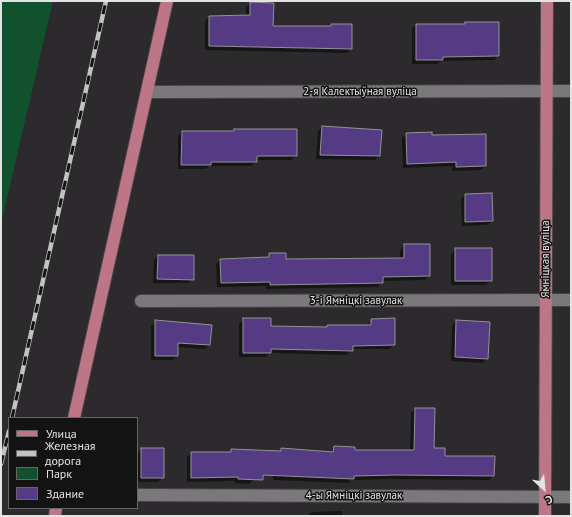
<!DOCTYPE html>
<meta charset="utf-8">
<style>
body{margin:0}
#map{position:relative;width:572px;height:517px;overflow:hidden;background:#2c2a2c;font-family:"PT Sans",sans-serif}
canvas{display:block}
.frame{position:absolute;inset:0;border:2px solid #e4e3e4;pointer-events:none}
.legend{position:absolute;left:8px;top:417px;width:130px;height:92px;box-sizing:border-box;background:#141314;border:1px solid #676667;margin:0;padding:5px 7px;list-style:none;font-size:12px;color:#e4e3e4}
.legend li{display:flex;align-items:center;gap:8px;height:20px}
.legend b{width:20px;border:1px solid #676667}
.north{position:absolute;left:524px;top:469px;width:40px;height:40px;-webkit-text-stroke:3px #141314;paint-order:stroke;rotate:154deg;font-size:11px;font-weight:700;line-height:16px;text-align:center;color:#e4e3e4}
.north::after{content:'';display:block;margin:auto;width:14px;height:18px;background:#e4e3e4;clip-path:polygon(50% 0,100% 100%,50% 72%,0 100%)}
</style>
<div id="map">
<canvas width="572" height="517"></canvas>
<div class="frame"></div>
<ul class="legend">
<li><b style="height:5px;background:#bc7686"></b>Улица</li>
<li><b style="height:5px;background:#c3c2c3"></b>Железная дорога</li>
<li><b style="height:11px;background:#11512d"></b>Парк</li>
<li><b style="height:11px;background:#553a84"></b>Здание</li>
</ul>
<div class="north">С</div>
</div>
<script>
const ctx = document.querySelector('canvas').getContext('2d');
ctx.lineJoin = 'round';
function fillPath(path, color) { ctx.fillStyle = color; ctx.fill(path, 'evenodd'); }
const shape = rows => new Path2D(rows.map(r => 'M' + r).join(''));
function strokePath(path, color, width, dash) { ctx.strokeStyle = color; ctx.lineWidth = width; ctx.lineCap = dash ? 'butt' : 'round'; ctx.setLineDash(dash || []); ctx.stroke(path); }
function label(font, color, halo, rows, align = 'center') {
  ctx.font = font + ' "PT Sans",sans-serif'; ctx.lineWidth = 3; ctx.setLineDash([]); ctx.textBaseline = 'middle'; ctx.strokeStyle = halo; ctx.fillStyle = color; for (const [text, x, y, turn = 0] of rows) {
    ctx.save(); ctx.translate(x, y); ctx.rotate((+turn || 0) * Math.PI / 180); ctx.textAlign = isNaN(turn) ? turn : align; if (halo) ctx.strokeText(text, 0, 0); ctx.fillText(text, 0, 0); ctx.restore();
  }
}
fillPath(shape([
 [1,1,53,1,1,224]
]), '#11512d');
fillPath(shape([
 [251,3,272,27,329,27,331,25,351,49,347,53,205,50,205,21,209,17,246,17,246,7],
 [466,23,498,56,494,60,441,61,437,64,412,64,412,29,416,25,463,25],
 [322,127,379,156,375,160,316,159,318,131],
 [234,130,296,156,291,160,256,160,251,166,209,166,206,169,178,169,178,136,182,132,232,132],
 [406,134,431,136,485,166,481,170,452,171,452,166,403,168,402,138],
 [465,195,492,221,488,225,462,226,461,199],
 [404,245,429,245,429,276,425,280,382,281,378,287,266,289,266,286,217,287,216,264,220,260,266,258,270,254,285,260,400,259,400,250],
 [456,249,491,281,486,285,451,285,451,254],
 [158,256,193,279,188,283,153,283,154,260],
 [244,319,270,327,326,328,328,326,367,326,372,320,394,344,390,349,352,349,347,355,270,353,266,357,239,357,239,324],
 [156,321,178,322,178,324,209,345,205,349,177,347,177,356,173,360,151,360,151,326],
 [456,321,487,358,483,363,451,361,452,326],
 [416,409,433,449,444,457,493,476,489,480,391,479,351,480,349,483,273,480,273,474,254,474,254,479,249,484,234,483,235,481,187,482,187,457,191,453,229,453,232,450,279,452,281,450,330,453,334,447,354,451,410,451,411,413],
 [141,449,163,477,158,482,137,482,137,454],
 [342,511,342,515,368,516,308,516,312,512],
 [219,515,239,516,195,516]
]), '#0007');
const building = shape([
 [250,2,274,3,273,26,331,26,331,24,352,24,352,49,209,46,209,16,250,15,250,2],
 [465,22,499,22,499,56,443,57,443,60,416,60,416,24,465,24,465,22],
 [322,126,382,130,380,156,320,155,322,126],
 [234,129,297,129,297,156,257,156,257,162,211,162,211,165,181,165,182,131,234,131,234,129],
 [432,132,432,135,486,134,486,166,456,167,456,162,407,164,406,133,432,132],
 [492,193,493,221,465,222,465,194,492,193],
 [404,244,430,244,430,276,383,277,383,283,270,285,270,282,221,283,220,259,269,257,269,253,286,253,286,259,404,258,404,244],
 [455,248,492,248,492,281,455,281,455,248],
 [158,255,194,255,194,280,157,279,158,255],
 [243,318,271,318,271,326,327,327,327,325,371,325,371,319,395,318,395,345,353,346,353,351,271,349,271,353,243,353,243,318],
 [155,320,212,325,210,345,178,343,178,356,155,356,155,320],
 [456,320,490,322,488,359,455,357,456,320],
 [415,408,435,408,434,448,445,448,445,456,495,456,494,476,396,475,354,476,354,479,263,475,263,480,238,479,238,477,191,478,191,452,231,452,231,449,281,451,281,448,333,452,334,446,355,447,355,450,414,450,415,408],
 [141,448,164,448,164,478,141,478,141,448]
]);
fillPath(building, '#553a84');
strokePath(building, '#939295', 1);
const minor = shape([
 [148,92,571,91],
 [141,301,571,300],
 [137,495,571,497]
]);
const major = shape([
 [74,418,167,1],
 [55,516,56,508],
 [545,516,547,1]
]);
strokePath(minor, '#474547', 14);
strokePath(major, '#474547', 14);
strokePath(minor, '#7b787b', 12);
strokePath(major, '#bc7686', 12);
const rail = shape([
 [12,418,106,1],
 [1,464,9,431]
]);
strokePath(rail, '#c3c2c3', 4.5);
strokePath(rail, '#141314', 3, [9]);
label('11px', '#e4e3e4', '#141314', [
 ["2-я Калектыўная вуліца",360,92],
 ["Ямніцкая вуліца",546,259,-90],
 ["3-і Ямніцкі завулак",356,301],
 ["4-ы Ямніцкі завулак",354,496]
]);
</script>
